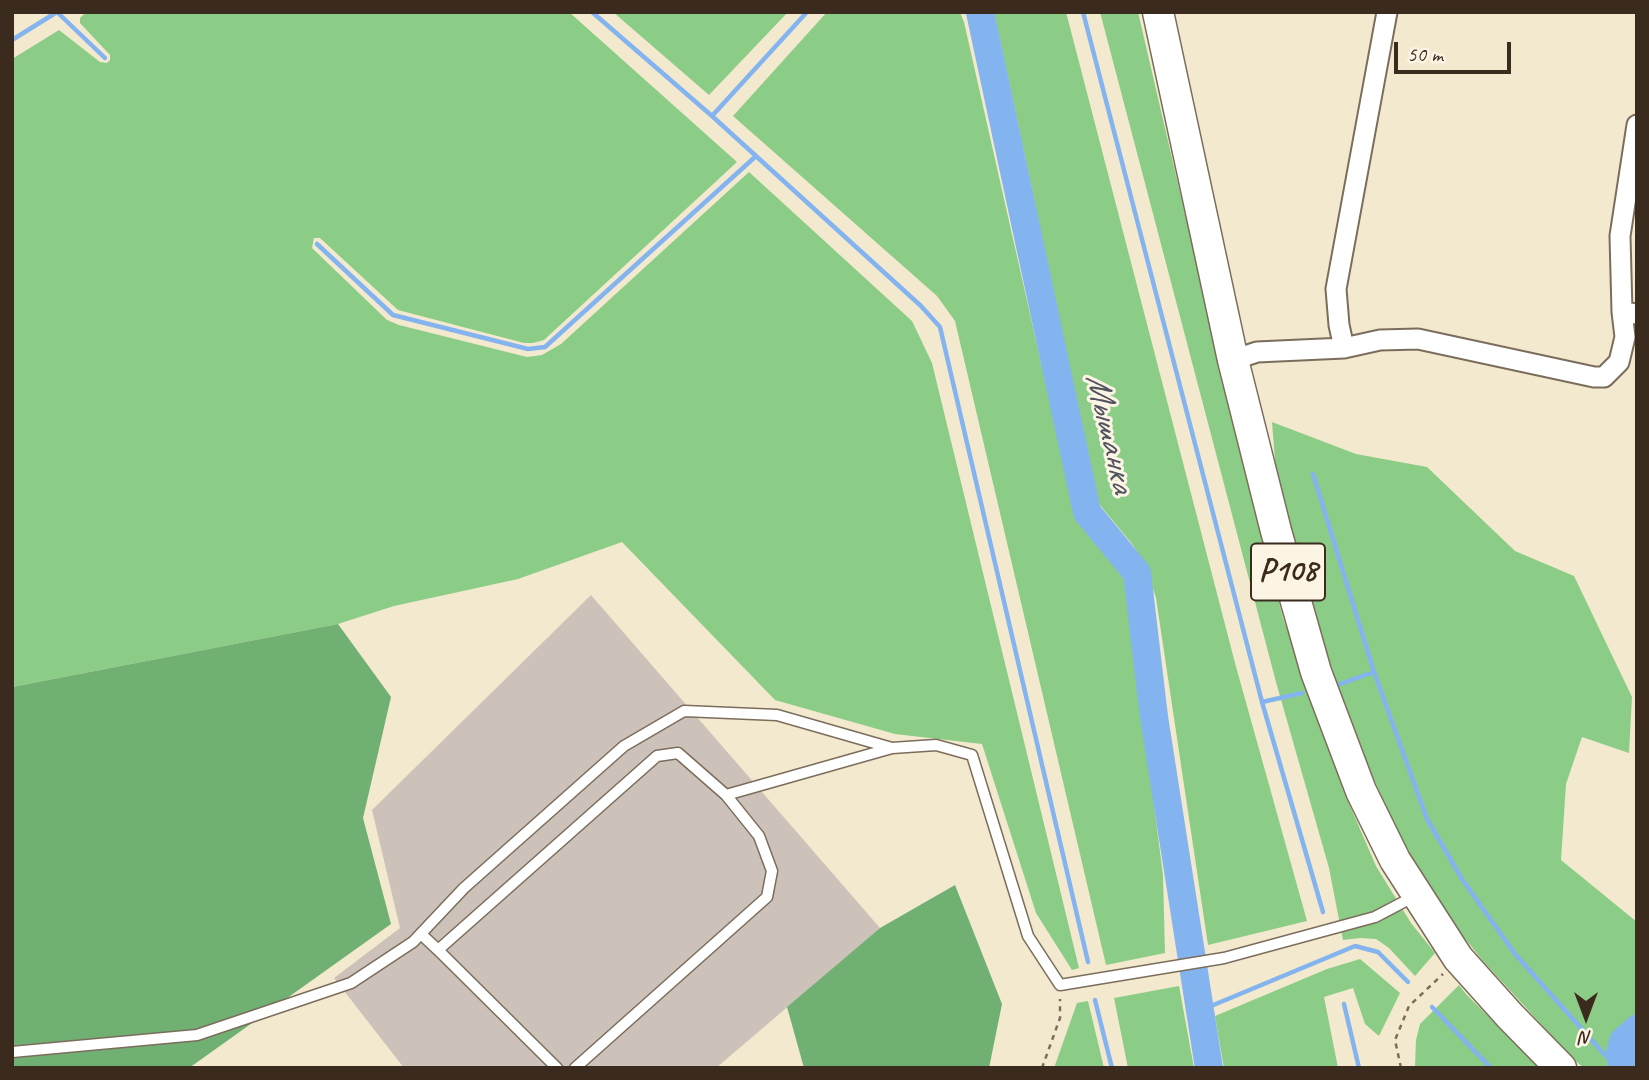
<!DOCTYPE html>
<meta charset="utf-8">
<style>
body{margin:0}
#map{position:relative;width:1649px;height:1080px;overflow:hidden;background:#f3e9ce;font-family:Caveat,sans-serif}
canvas{display:block}
.frame{position:absolute;inset:0;border:14px solid #3b2a1e;pointer-events:none}
.north{position:absolute;left:1551px;top:982px;width:70px;height:70px;-webkit-text-stroke:5px #fcf5e5;paint-order:stroke;rotate:180deg;font-size:19px;font-weight:700;line-height:28px;text-align:center;color:#3b2a1e}
.north::after{content:'';display:block;margin:auto;width:24px;height:32px;background:#3b2a1e;clip-path:polygon(50% 0,100% 100%,50% 72%,0 100%)}
.scale{position:absolute;left:1394px;top:42px;width:117px;height:32px;box-sizing:border-box;border:4px solid #3b2a1e;border-top:0;padding-left:9px;font-size:21px;line-height:24px;white-space:nowrap;color:#3b2a1e;-webkit-text-stroke:5px #fcf5e5;paint-order:stroke}
</style>
<div id="map">
<canvas width="1649" height="1080"></canvas>
<div class="frame"></div>
<div class="north">N</div>
<div class="scale">50 m</div>
</div>
<script>
const ctx = document.querySelector('canvas').getContext('2d');
ctx.lineJoin = 'round';
function fillPath(path, color) { ctx.fillStyle = color; ctx.fill(path, 'evenodd'); }
const shape = rows => new Path2D(rows.map(r => 'M' + r).join(''));
function strokePath(path, color, width, dash) { ctx.strokeStyle = color; ctx.lineWidth = width; ctx.lineCap = dash ? 'butt' : 'round'; ctx.setLineDash(dash || []); ctx.stroke(path); }
function label(font, color, halo, rows, align = 'center') {
  ctx.font = font + ' Caveat,sans-serif'; ctx.lineWidth = 6; ctx.setLineDash([]); ctx.textBaseline = 'middle'; ctx.strokeStyle = halo; ctx.fillStyle = color; for (const [text, x, y, turn = 0] of rows) {
    ctx.save(); ctx.translate(x, y); ctx.rotate((+turn || 0) * Math.PI / 180); ctx.textAlign = isNaN(turn) ? turn : align; if (halo) ctx.strokeText(text, 0, 0); ctx.fillText(text, 0, 0); ctx.restore();
  }
}
fillPath(shape([
 [591,595,880,928,716,1068,404,1068,334,978,400,928,372,810]
]), '#ccc2b9');
fillPath(shape([
 [86,12,569,12,737,162,544,340,533,343,524,343,398,310,320,238,314,238,312,248,387,320,399,325,527,357,542,355,561,344,749,172,912,321,932,363,1079,968,1072,970,1036,913,982,744,895,734,775,700,622,542,518,579,394,606,338,624,12,687,12,59,59,30,100,62,107,63,110,60,110,55,80,23,80,18],
 [613,12,788,12,709,95],
 [827,12,960,12,964,22,1075,513,1089,533,1119,566,1126,586,1163,875,1165,953,1106,965,955,321,937,296,733,116],
 [994,12,1066,12,1235,663,1307,921,1208,945,1156,598,1145,564,1132,544,1095,499,1032,189],
 [1100,12,1138,12,1235,429,1283,618,1344,792,1376,866,1411,923,1435,953,1415,976,1389,948,1376,939,1360,938,1343,940,1329,868,1276,682],
 [1272,422,1356,454,1427,467,1515,551,1574,576,1632,697,1629,753,1582,737,1566,784,1561,860,1637,922,1637,1068,1584,1068,1572,1058,1483,961,1447,916,1413,864,1353,734,1296,555,1276,472],
 [1360,959,1400,993,1379,1036,1365,1024,1353,988,1324,997,1338,1068,1224,1068,1215,1016,1327,969],
 [1459,985,1466,994,1540,1068,1415,1067,1416,1040,1420,1024],
 [1179,986,1194,1068,1128,1068,1114,998],
 [1088,1001,1104,1068,1054,1068,1077,1003]
]), '#8bcd86');
fillPath(shape([
 [338,624,391,697,363,818,391,924,189,1068,12,1068,12,687],
 [955,885,1002,1004,989,1068,804,1068,787,1007,880,928]
]), '#70b073');
fillPath(shape([
 [1632,1015,1637,1015,1637,1068,1609,1068,1605,1055,1611,1033]
]), '#84b4ef');
strokePath(shape([
 [57,12,105,58],
 [592,12,712,116,921,306,940,327,1088,962],
 [1083,12,1262,702,1323,912],
 [12,40,57,12],
 [712,116,807,12],
 [317,244,393,315,528,349,545,347,755,157],
 [1313,474,1374,672,1427,819,1462,879,1515,954,1605,1055],
 [1340,684,1374,672],
 [1262,702,1302,693],
 [1095,1000,1112,1068],
 [1344,1004,1359,1068],
 [1432,1007,1491,1068],
 [1199,1011,1355,946,1378,952,1408,982]
]), '#84b4ef', 4.5);
strokePath(shape([
 [980,12,1087,512,1137,573,1154,717,1209,1068]
]), '#84b4ef', 28);
const lane = shape([
 [421,934,438,950,657,756,678,753,726,795,892,748,936,745,972,755,1028,936,1060,985,1224,958,1375,917,1415,896],
 [438,950,557,1068],
 [12,1052,197,1035,351,983,413,942,464,888,624,746,684,711,777,715,892,748],
 [575,1068,767,897,772,871,759,836,726,795]
]);
const street = shape([
 [1622,312,1620,236,1637,125],
 [1344,348,1339,325,1336,289,1387,12],
 [1233,360,1257,352,1344,348,1380,340,1418,339,1594,377,1604,377,1619,362,1625,337,1622,312,1637,314]
]);
const primary = shape([
 [1158,12,1233,360,1276,531,1316,672,1361,791,1395,860,1458,958,1510,1016,1561,1068]
]);
strokePath(lane, '#7b6d5c', 13);
strokePath(street, '#7b6d5c', 23);
strokePath(primary, '#7b6d5c', 33);
strokePath(shape([
 [1042,1068,1060,1018,1060,999],
 [1401,1068,1395,1040,1409,1006,1443,974]
]), '#7b6d5c', 2.5, [5, 5]);
strokePath(lane, '#fff', 10);
strokePath(street, '#fff', 19);
strokePath(primary, '#fff', 30);
for (const [x, y, w] of [
 [1288,572,74]
]) { const box = new Path2D(); box.roundRect(x - w / 2, y - 28.5, w, 57, 5); ctx.fillStyle = '#fcf5e5'; ctx.fill(box); strokePath(box, '#3b2a1e', 2); }
label('bold 32px', '#3b2a1e', null, [
 ["Р108",1288,572]
]);
label('italic 35px', '#51535d', '#fcf5e5', [
 ["Мышанка",1109,433,77]
]);
</script>
